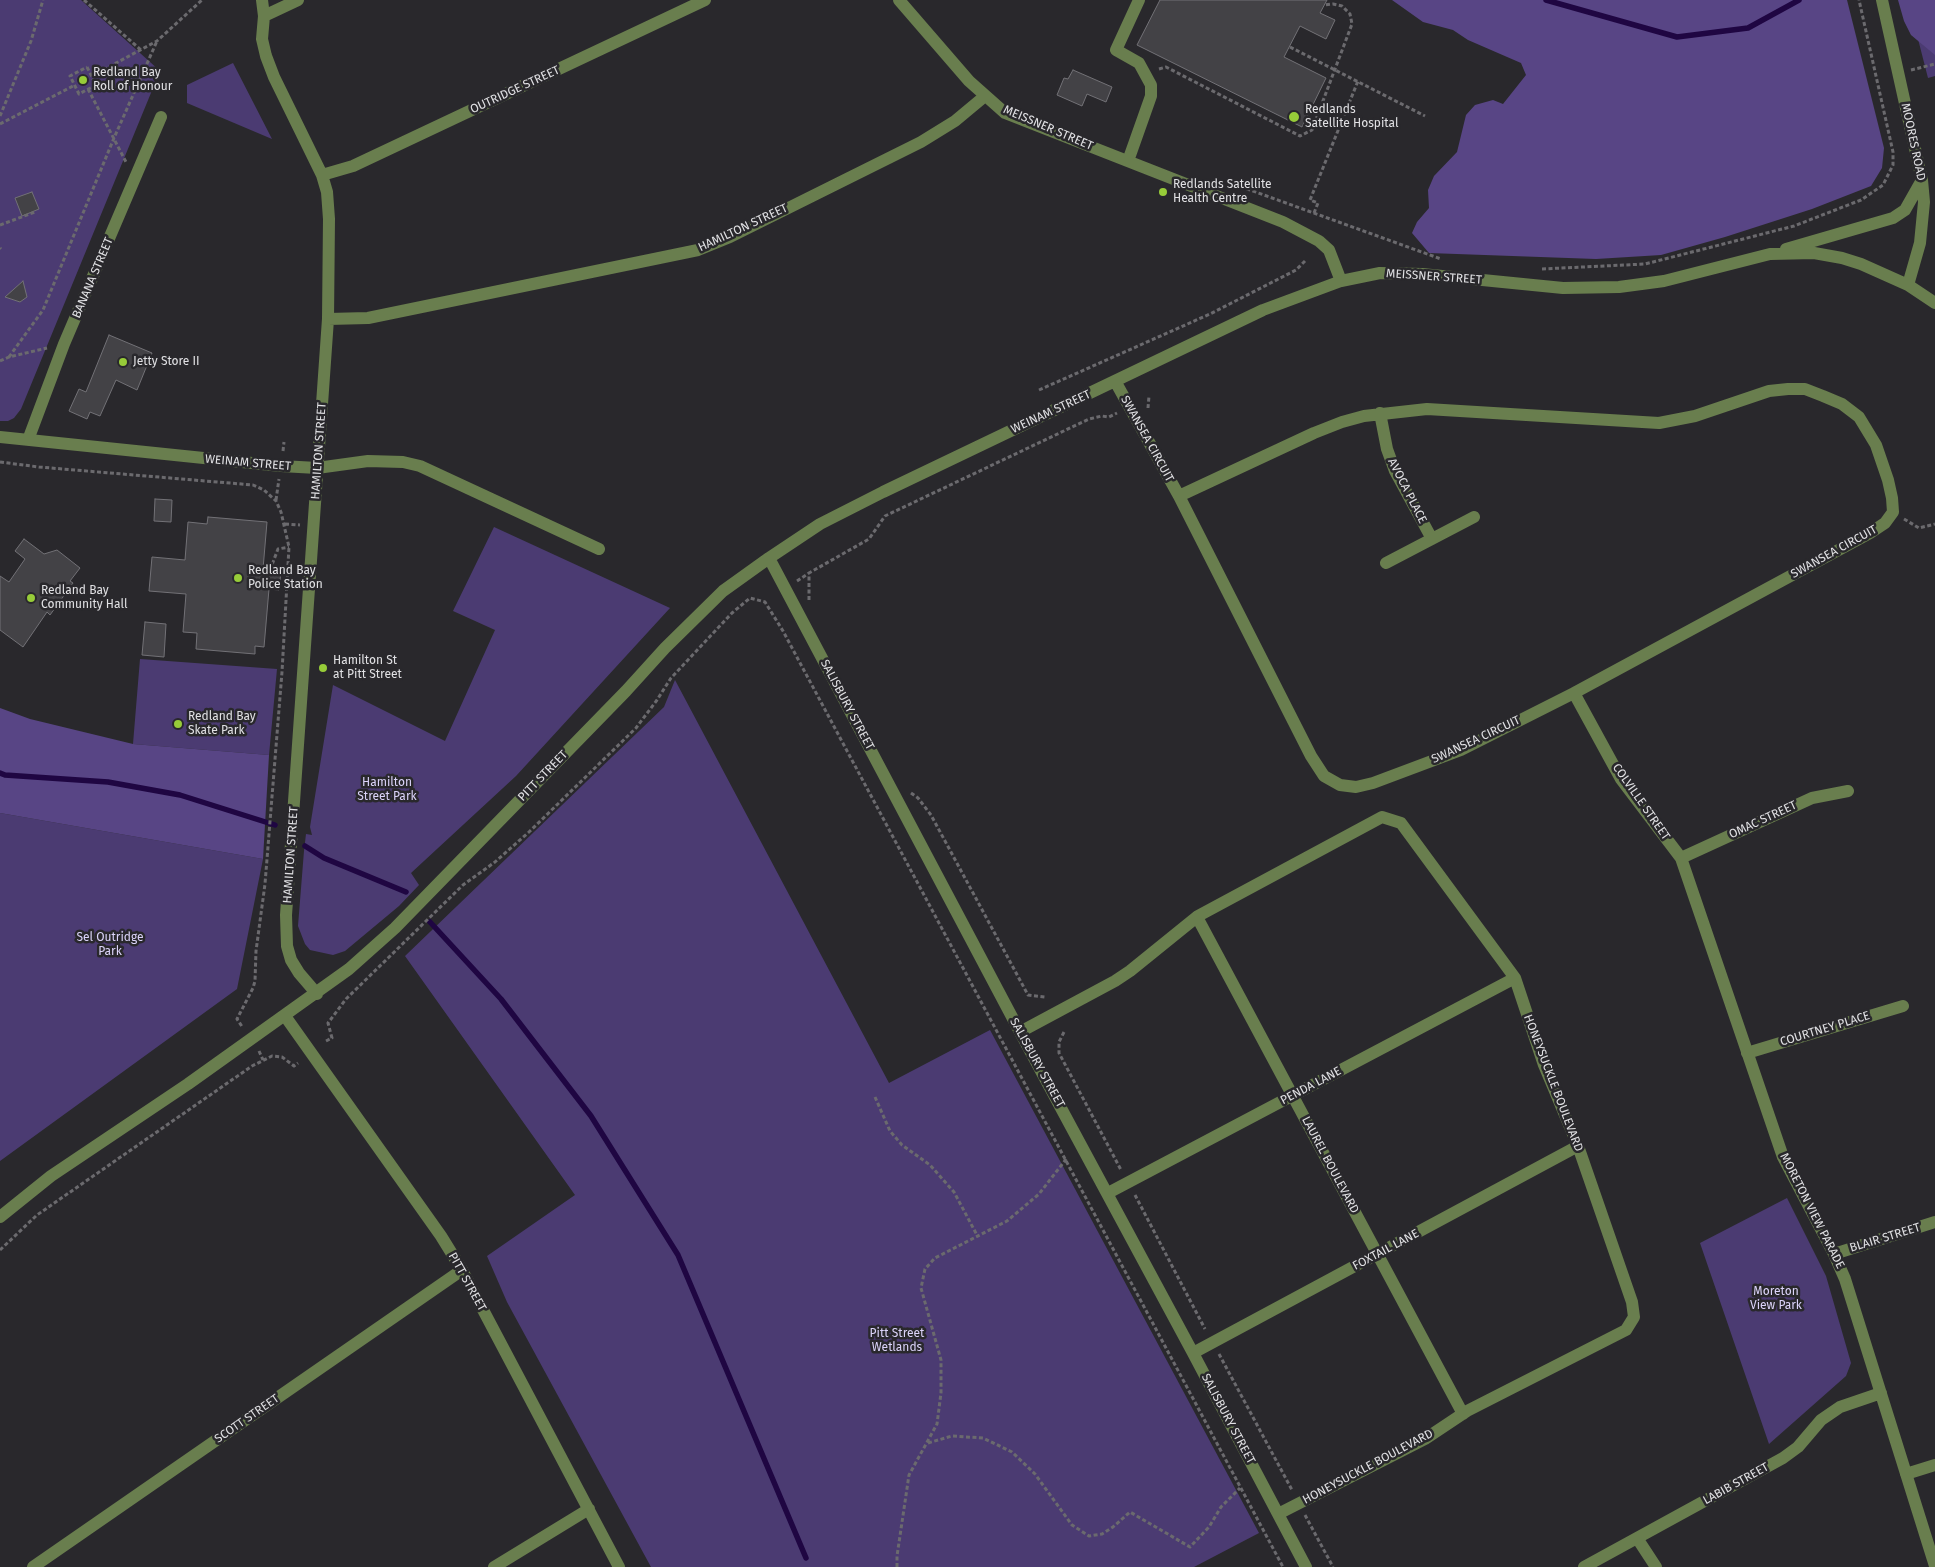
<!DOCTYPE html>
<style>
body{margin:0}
canvas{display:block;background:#29282c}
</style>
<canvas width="1935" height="1567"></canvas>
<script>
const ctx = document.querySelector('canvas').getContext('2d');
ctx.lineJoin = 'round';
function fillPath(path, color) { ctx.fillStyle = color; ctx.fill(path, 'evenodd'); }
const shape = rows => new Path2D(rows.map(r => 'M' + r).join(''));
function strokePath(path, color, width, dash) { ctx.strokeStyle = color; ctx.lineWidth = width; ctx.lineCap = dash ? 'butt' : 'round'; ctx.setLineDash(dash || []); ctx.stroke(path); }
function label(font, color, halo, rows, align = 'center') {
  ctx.font = font + ' "Fira Sans",sans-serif'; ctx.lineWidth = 5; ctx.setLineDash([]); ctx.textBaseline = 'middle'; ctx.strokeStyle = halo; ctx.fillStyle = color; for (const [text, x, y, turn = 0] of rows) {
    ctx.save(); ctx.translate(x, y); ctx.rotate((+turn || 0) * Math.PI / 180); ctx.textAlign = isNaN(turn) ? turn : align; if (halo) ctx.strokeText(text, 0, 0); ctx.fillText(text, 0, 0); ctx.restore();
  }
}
fillPath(shape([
 [0,0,81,0,160,71,21,409,14,418,8,421,0,421],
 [1908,0,1935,0,1935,76,1928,78],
 [233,63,272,139,187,103,187,85],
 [494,527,670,608,516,776,411,873,419,885,399,906,345,951,333,955,310,950,305,944,298,926,304,851,306,834,312,835,310,827,333,685,445,741,495,630,453,611],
 [140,659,277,669,269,755,133,744],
 [675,680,889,1083,990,1030,1259,1533,1194,1567,651,1567,507,1302,487,1256,575,1195,405,956,664,707],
 [0,813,263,859,237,989,0,1161],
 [1787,1198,1826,1276,1851,1363,1846,1376,1769,1444,1700,1243]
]), '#4b3b72');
fillPath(shape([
 [1392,0,1847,0,1884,148,1882,168,1871,186,1812,209,1725,237,1661,255,1596,259,1429,253,1412,233,1417,222,1429,208,1428,190,1434,176,1457,152,1466,115,1475,105,1493,100,1503,104,1526,75,1521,63,1468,40,1453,30,1423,22],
 [1898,0,1935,0,1935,55,1911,35,1904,21],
 [0,708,30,719,133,744,269,755,263,859,0,813]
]), '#584585');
strokePath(shape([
 [1546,0,1677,37,1748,28,1799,0],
 [0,773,5,775,108,782,180,795,275,825],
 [305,846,324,858,406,892],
 [430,922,501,999,591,1116,678,1255,806,1558]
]), '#1f0642', 5.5);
const building = shape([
 [1160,0,1327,0,1320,13,1335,20,1326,39,1300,26,1284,57,1326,78,1302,127,1137,45,1160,0],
 [1073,70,1112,87,1106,102,1087,94,1082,106,1057,95,1064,78,1068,79,1073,70],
 [32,192,39,209,22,216,15,198,32,192],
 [23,281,27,297,20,302,5,297,23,281],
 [109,335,152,353,137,390,116,380,100,416,90,412,87,419,69,411,79,389,86,392,109,335],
 [155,499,172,500,171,522,154,521,155,499],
 [208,517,267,522,263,569,281,571,279,590,269,589,264,647,255,646,255,654,196,649,197,633,183,632,186,594,149,591,152,557,185,560,188,522,207,524,208,517],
 [24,539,44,554,57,550,80,568,70,581,73,583,50,615,47,612,23,647,0,630,0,576,9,582,25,559,15,551,24,539],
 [145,622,166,624,164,657,142,655,145,622]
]);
fillPath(building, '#434246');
strokePath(building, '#727176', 1);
strokePath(shape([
 [84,0,141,50],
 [1290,47,1425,116],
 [87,67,96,85,79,94,70,76,87,67],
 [1159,69,1166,67,1300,136,1312,130,1352,24,1350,14,1342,6,1333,4,1324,5],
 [1911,70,1935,64],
 [92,76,157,41,202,0],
 [88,89,126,162],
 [0,116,31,41,43,0],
 [0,124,75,85],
 [1228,182,1441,259],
 [1314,213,1318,203,1310,200,1358,81],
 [0,225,35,212],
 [0,248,1,249],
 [1542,269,1645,264,1794,226,1861,200,1883,185,1893,165,1893,152,1859,0],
 [9,357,43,310,114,138,157,41],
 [0,361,9,357,47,348],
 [1039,390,1210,314,1296,270,1305,261],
 [1148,408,1149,396],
 [283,451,284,442],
 [0,462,39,467,253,485,264,490,276,501,281,512,289,547,282,672,265,884,256,951,255,981,253,988,237,1019,243,1028],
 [276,500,279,479],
 [1904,519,1919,528,1935,524],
 [285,524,300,525],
 [270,570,278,549,289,547],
 [797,581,809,573],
 [809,600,809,573,869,539,885,516,1089,419,1102,416,1109,417,1117,413],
 [911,793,918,798,931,815,1028,995,1045,997],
 [1064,1032,1059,1042,1059,1053,1121,1170],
 [326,1041,332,1038,328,1023,346,999,463,885,495,862,529,832,636,728,657,700,671,678,732,613,750,598,765,602,783,631,1283,1567],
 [259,1051,263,1060],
 [875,1097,890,1131,902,1145,930,1165,954,1192,978,1237],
 [1135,1195,1205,1329],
 [0,1250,37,1215,252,1066,272,1056,282,1057,294,1066,298,1063],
 [1219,1354,1292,1490],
 [928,1443,952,1436,983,1438,1012,1452,1035,1474,1072,1525,1089,1536,1102,1534,1113,1527,1130,1512,1190,1547,1209,1527,1221,1507,1240,1488],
 [1305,1515,1333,1567],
 [897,1567,897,1556,909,1475,937,1424,941,1393,941,1360,921,1288,925,1269,935,1258,1007,1221,1039,1194,1067,1158]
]), '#6b6a6e', 3, [4, 2.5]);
strokePath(shape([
 [262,0,264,16,262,39,266,56,274,77,322,175,327,192,329,219,328,319,286,915,287,946,291,960,299,973,317,994],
 [899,0,969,81,1005,113,1283,222,1319,241,1329,250,1341,281],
 [1882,0,1922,180,1924,202,1920,243,1908,285],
 [264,16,298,0],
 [1128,161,1151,96,1151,85,1139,63,1116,50,1139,0],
 [322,175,353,166,705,0],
 [1786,249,1893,218,1905,210,1922,180],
 [328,319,368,318,698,250,730,237,921,142,955,121,985,96],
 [1115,381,1179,496,1311,756,1324,776,1340,785,1356,787,1373,783,1461,750,1574,693,1870,533,1885,523,1893,512,1892,498,1888,480,1876,445,1859,417,1842,404,1823,396,1805,389,1788,389,1769,391,1695,416,1659,423,1427,409,1364,416,1342,422,1314,433,1179,496],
 [1380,413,1387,449,1395,471,1432,539],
 [0,437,281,466,317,468,368,461,403,462,420,466,599,549],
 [28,440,64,344,161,117],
 [769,558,1020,1032,1193,1353,1306,1567],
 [1386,563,1474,517],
 [1574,693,1621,779,1681,858,1783,1157,1834,1254,1845,1279,1935,1566],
 [1681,858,1812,798,1848,791],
 [1197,917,1463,1414],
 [285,1016,441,1236,462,1270,619,1567],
 [1020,1032,1115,981,1130,971,1198,916,1382,817,1401,823,1515,978,1544,1065,1578,1146,1632,1302,1634,1317,1626,1330,1467,1411,1425,1439,1278,1514],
 [1747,1053,1903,1006],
 [1108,1193,1515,978],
 [0,1217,51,1176,188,1084,349,969,395,928,626,691,665,648,723,591,769,558,820,524,883,492,1263,310,1341,281,1380,273,1422,274,1563,288,1619,287,1664,281,1770,254,1814,253,1842,258,1861,264,1908,285,1935,303],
 [1834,1254,1935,1222],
 [1193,1353,1578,1146],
 [1906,1474,1935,1465],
 [1637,1538,1656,1567],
 [33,1567,462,1270],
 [494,1567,589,1509],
 [1584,1567,1783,1458,1798,1447,1821,1420,1840,1407,1881,1393]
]), '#697e4e', 12);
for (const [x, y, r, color] of [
 [83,80,5,"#97cc39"],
 [1294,117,6,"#97cc39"],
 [1163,192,5,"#97cc39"],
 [123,362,5,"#97cc39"],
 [238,578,5,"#97cc39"],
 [31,598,5,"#97cc39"],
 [323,668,5,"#97cc39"],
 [178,724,5,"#97cc39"]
]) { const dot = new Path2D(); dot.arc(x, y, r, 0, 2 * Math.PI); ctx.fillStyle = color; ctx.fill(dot); strokePath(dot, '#29282c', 2); }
label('12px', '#e1e1e4', '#29282c', [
 ["Redland Bay",93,73],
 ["Roll of Honour",93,87],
 ["Redlands",1305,110],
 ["Satellite Hospital",1305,124],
 ["Redlands Satellite",1173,185],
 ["Health Centre",1173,199],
 ["Jetty Store II",133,362],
 ["Redland Bay",248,571],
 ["Police Station",248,585],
 ["Redland Bay",41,591],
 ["Community Hall",41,605],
 ["Hamilton St",333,661],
 ["at Pitt Street",333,675],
 ["Redland Bay",188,717],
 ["Skate Park",188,731]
], 'left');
label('12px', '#e1e1e4', '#29282c', [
 ["OUTRIDGE STREET",515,90,-25],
 ["MEISSNER STREET",1048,128,23],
 ["MOORES ROAD",1913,142,78],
 ["HAMILTON STREET",743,228,-25],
 ["MEISSNER STREET",1434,277,4],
 ["BANANA STREET",93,278,-67],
 ["WEINAM STREET",1051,412,-25],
 ["SWANSEA CIRCUIT",1147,439,61],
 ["HAMILTON STREET",319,451,-86],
 ["WEINAM STREET",248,463,5],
 ["AVOCA PLACE",1407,491,63],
 ["SWANSEA CIRCUIT",1834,552,-29],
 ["SALISBURY STREET",847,705,62],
 ["SWANSEA CIRCUIT",1476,740,-25],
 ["PITT STREET",543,776,-46],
 ["COLVILLE STREET",1641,802,55],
 ["OMAC STREET",1763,820,-25],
 ["HAMILTON STREET",291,855,-86],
 ["COURTNEY PLACE",1825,1029,-17],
 ["SALISBURY STREET",1037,1063,61],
 ["HONEYSUCKLE BOULEVARD",1553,1083,69],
 ["PENDA LANE",1311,1086,-28],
 ["LAUREL BOULEVARD",1330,1165,62],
 ["MORETON VIEW PARADE",1812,1211,63],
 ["BLAIR STREET",1885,1238,-17],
 ["FOXTAIL LANE",1386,1250,-28],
 ["PITT STREET",467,1282,61],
 ["SCOTT STREET",247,1419,-35],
 ["SALISBURY STREET",1228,1419,62],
 ["HONEYSUCKLE BOULEVARD",1368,1467,-28],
 ["LABIB STREET",1736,1484,-29]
]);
label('12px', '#dcd4fa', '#29282c', [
 ["Hamilton",387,783],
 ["Street Park",387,797],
 ["Sel Outridge",110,938],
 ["Park",110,952],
 ["Moreton",1776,1292],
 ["View Park",1776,1306],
 ["Pitt Street",897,1334],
 ["Wetlands",897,1348]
]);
</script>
